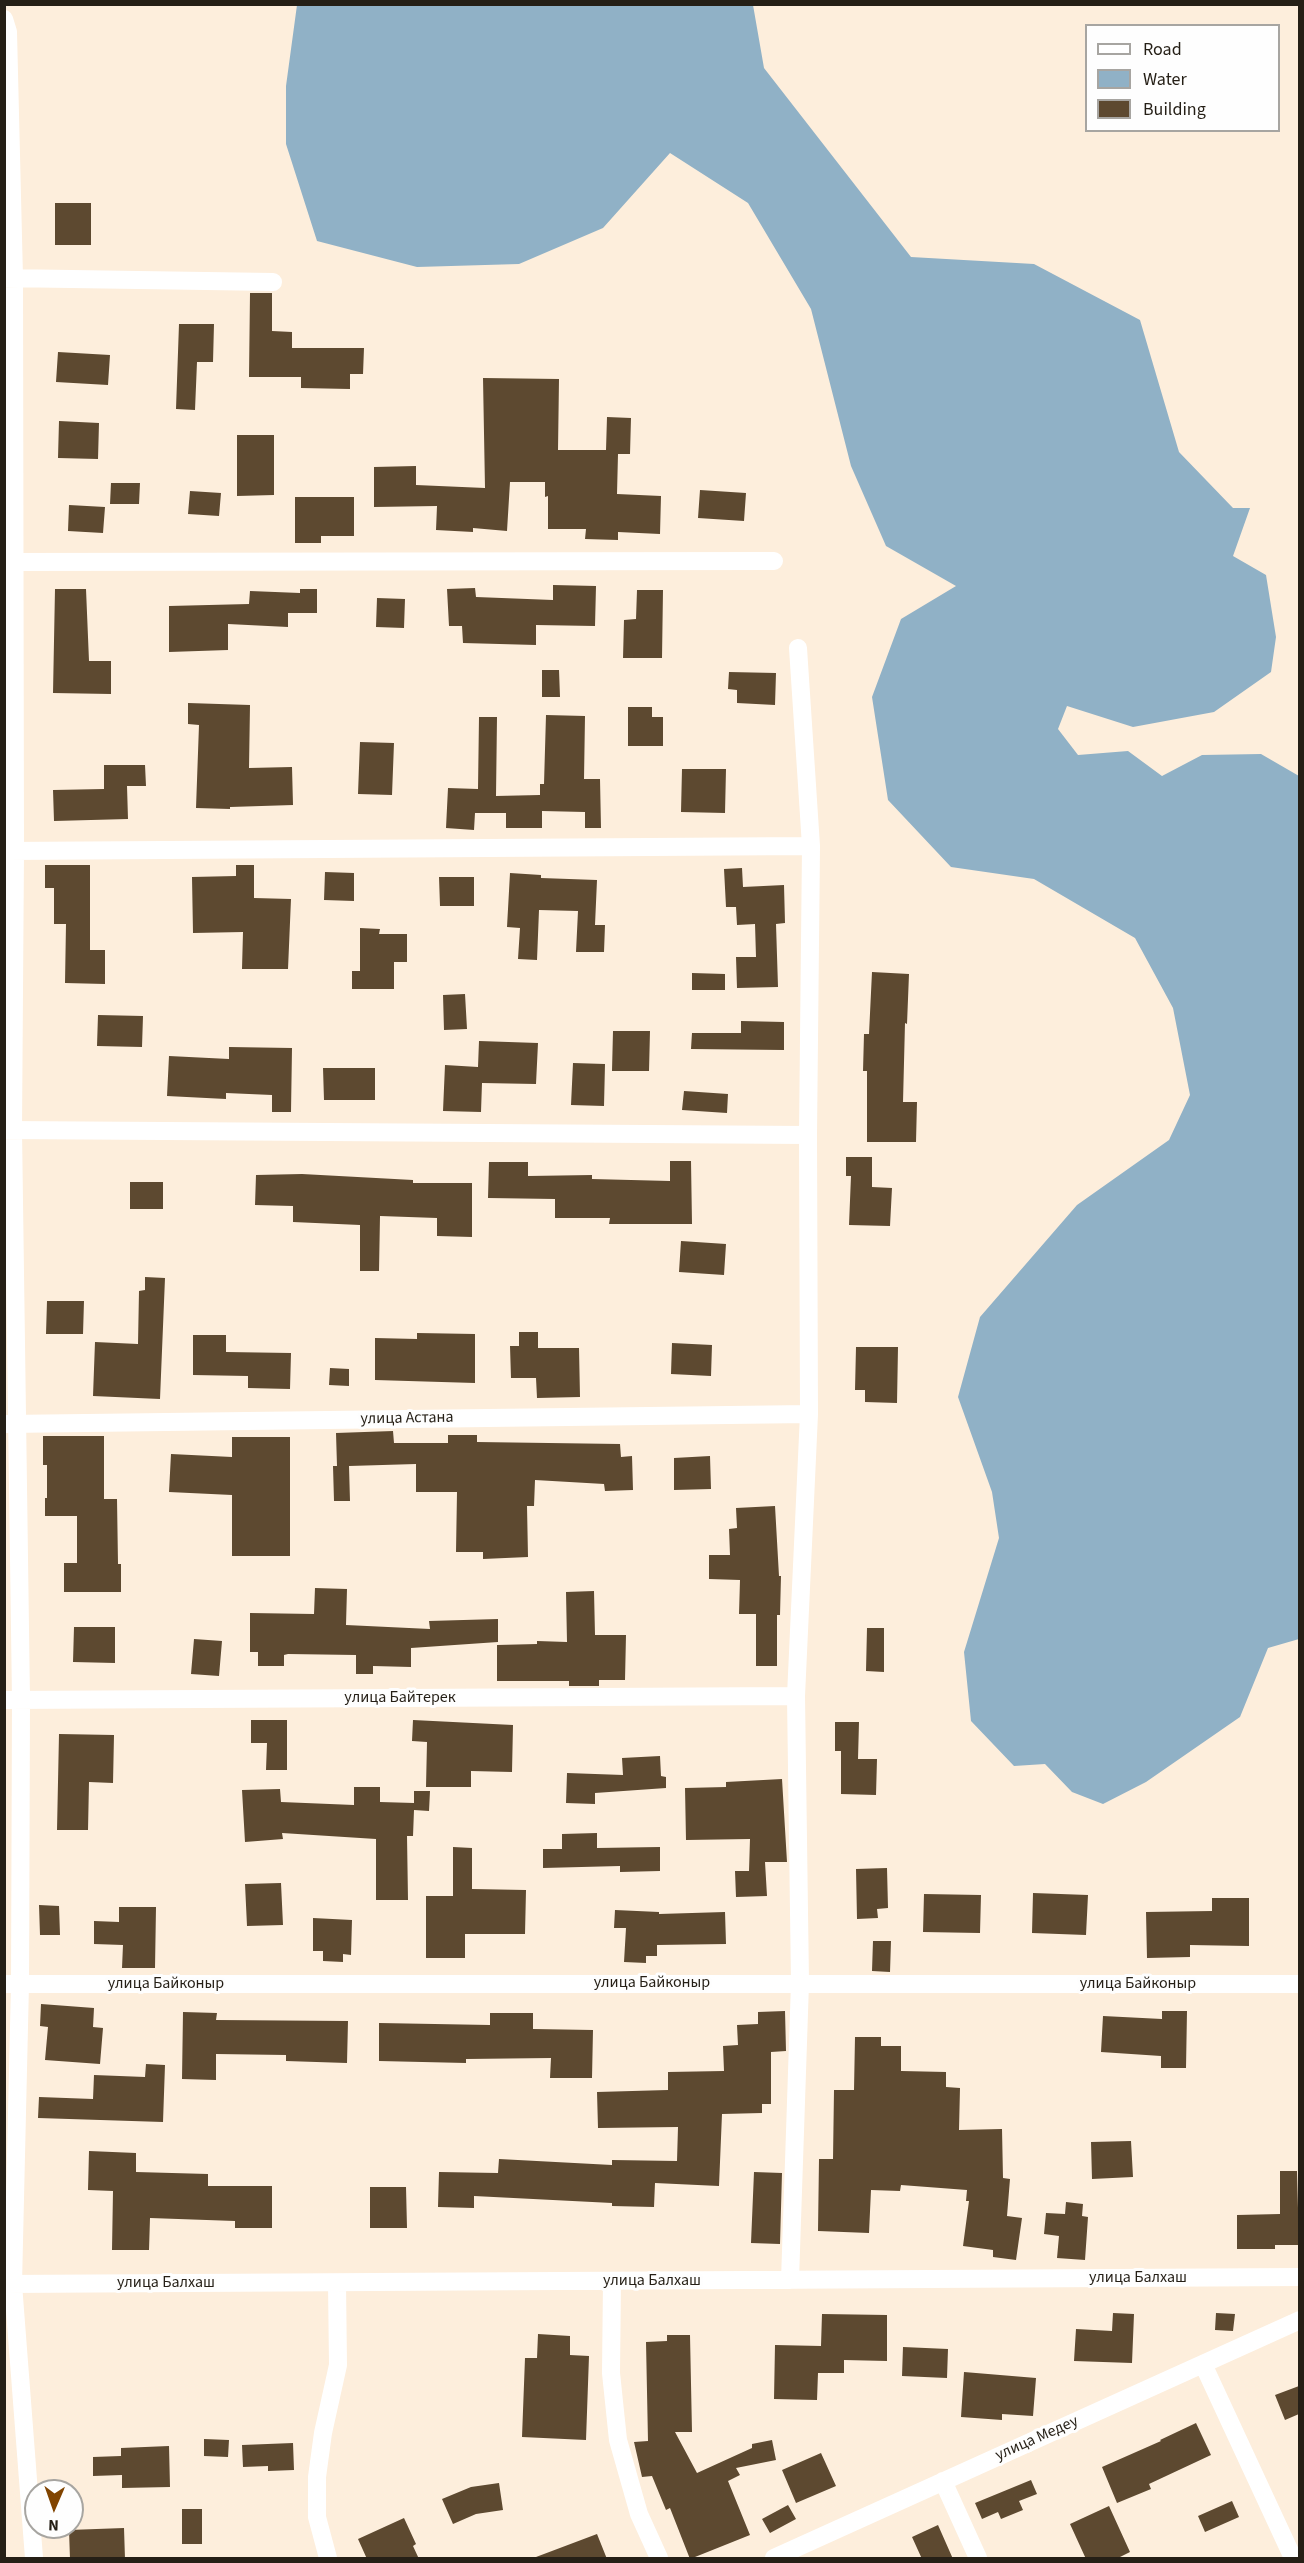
<!DOCTYPE html>
<meta charset="utf-8">
<style>
body{margin:0}
#map{position:relative;width:1304px;height:2563px;overflow:hidden;background:#fdeedc;font-family:"Source Sans 3",sans-serif}
canvas{display:block}
.frame{position:absolute;inset:0;border:6px solid #251f16;pointer-events:none}
.legend{position:absolute;left:1085px;top:24px;width:195px;height:108px;box-sizing:border-box;background:#fefefe;border:2px solid #a7a5a1;margin:0;padding:8px 10px;list-style:none;font-size:18px;color:#251f16}
.legend li{display:flex;align-items:center;gap:12px;height:30px}
.legend b{width:30px;border:2px solid #a7a5a1}
.north{position:absolute;left:24px;top:2479px;width:60px;height:60px;box-sizing:border-box;background:#fefefe;border:2px solid #a7a5a1;border-radius:50%;rotate:182deg;font-size:16px;font-weight:700;line-height:24px;text-align:center;color:#251f16}
.north::after{content:'';display:block;margin:auto;width:21px;height:27px;background:#814400;clip-path:polygon(50% 0,100% 100%,50% 72%,0 100%)}
</style>
<div id="map">
<canvas width="1304" height="2563"></canvas>
<div class="frame"></div>
<ul class="legend">
<li><b style="height:8px;background:#fff"></b>Road</li>
<li><b style="height:16px;background:#90b1c6"></b>Water</li>
<li><b style="height:16px;background:#5d4930"></b>Building</li>
</ul>
<div class="north">N</div>
</div>
<script>
const ctx = document.querySelector('canvas').getContext('2d');
ctx.lineJoin = 'round';
function fillPath(path, color) { ctx.fillStyle = color; ctx.fill(path, 'evenodd'); }
const shape = rows => new Path2D(rows.map(r => 'M' + r).join(''));
function strokePath(path, color, width, dash) { ctx.strokeStyle = color; ctx.lineWidth = width; ctx.lineCap = dash ? 'butt' : 'round'; ctx.setLineDash(dash || []); ctx.stroke(path); }
function label(font, color, halo, rows, align = 'center') {
  ctx.font = font + ' "Source Sans 3",sans-serif'; ctx.lineWidth = 6; ctx.setLineDash([]); ctx.textBaseline = 'middle'; ctx.strokeStyle = halo; ctx.fillStyle = color; for (const [text, x, y, turn = 0] of rows) {
    ctx.save(); ctx.translate(x, y); ctx.rotate((+turn || 0) * Math.PI / 180); ctx.textAlign = isNaN(turn) ? turn : align; if (halo) ctx.strokeText(text, 0, 0); ctx.fillText(text, 0, 0); ctx.restore();
  }
}
fillPath(shape([
 [297,5,753,5,764,68,911,257,1034,264,1140,320,1179,452,1233,508,1250,508,1233,556,1266,575,1276,637,1271,672,1214,712,1133,727,1067,706,1058,729,1078,755,1128,751,1162,776,1202,755,1261,754,1299,776,1299,1639,1268,1648,1240,1717,1146,1782,1103,1804,1072,1792,1045,1764,1014,1766,971,1721,964,1652,999,1538,992,1492,958,1397,980,1317,1077,1205,1169,1140,1190,1095,1173,1008,1135,938,1034,879,951,867,888,800,872,697,901,619,956,586,886,546,851,466,811,309,748,203,670,153,603,228,519,264,417,267,317,241,286,144,286,86]
]), '#90b1c6');
fillPath(shape([
 [55,203,91,203,91,245,55,245],
 [250,293,272,293,272,331,292,332,292,348,364,348,363,374,350,374,350,389,301,388,301,377,249,377],
 [179,324,214,324,213,362,197,362,195,410,176,409],
 [58,352,110,355,108,385,56,382],
 [483,378,559,379,558,450,606,450,607,417,631,418,630,454,618,454,617,494,661,496,660,534,618,532,618,540,585,539,586,529,548,529,548,496,545,497,545,482,510,482,507,531,473,528,473,532,436,530,437,506,374,507,374,467,416,466,416,485,485,488],
 [59,421,99,423,98,459,58,458],
 [237,435,274,435,274,495,237,496],
 [111,483,140,483,139,504,110,504],
 [700,490,746,493,744,521,698,518],
 [190,491,221,493,219,516,188,514],
 [295,497,354,497,354,536,321,536,321,543,295,543],
 [69,505,105,507,103,533,68,531],
 [553,585,596,586,595,626,536,625,536,645,463,643,462,626,449,626,447,589,475,588,476,597,553,600],
 [55,589,86,589,89,661,111,661,111,694,53,693],
 [300,589,317,589,317,613,288,613,288,627,228,624,228,650,169,652,169,606,249,604,250,591,300,593],
 [637,590,663,590,662,658,623,658,624,620,636,619],
 [377,598,405,599,404,628,376,627],
 [542,670,559,670,560,697,542,697],
 [729,672,776,673,775,705,737,703,737,690,728,689],
 [188,703,250,705,249,768,292,767,293,805,230,807,230,809,196,808,199,725,188,724],
 [628,707,652,707,652,717,663,717,663,746,628,746],
 [546,715,585,716,584,779,600,779,601,828,585,828,585,812,542,811,542,828,506,828,506,813,475,813,474,830,446,828,448,788,478,789,479,717,497,717,496,796,540,795,540,784,544,784],
 [360,742,394,743,392,795,358,794],
 [104,765,145,765,146,786,127,786,128,819,54,821,53,790,104,789],
 [682,769,726,769,725,813,681,812],
 [45,865,90,865,90,950,105,950,105,984,65,983,66,924,54,924,54,888,45,888],
 [236,865,254,865,254,898,291,899,288,969,242,969,243,932,193,933,192,877,236,876],
 [742,868,743,887,784,885,785,923,776,924,778,987,737,988,736,957,756,957,755,924,737,925,736,907,726,907,724,869],
 [325,872,354,873,354,901,324,900],
 [510,873,541,875,541,878,597,880,595,925,605,925,604,952,576,952,578,911,539,910,537,960,518,959,520,928,507,927],
 [439,877,474,877,474,906,440,906],
 [360,928,380,929,379,934,407,934,407,962,394,962,394,989,352,989,352,971,360,971],
 [872,972,909,974,907,1024,905,1023,903,1102,917,1102,916,1142,867,1142,867,1071,863,1071,864,1034,869,1034],
 [692,973,725,974,725,990,692,990],
 [465,994,467,1029,444,1030,443,995],
 [98,1015,143,1016,142,1047,97,1046],
 [741,1021,784,1022,784,1050,691,1049,692,1033,741,1033],
 [613,1031,650,1031,649,1071,612,1071],
 [479,1041,538,1043,536,1084,482,1083,481,1112,443,1111,445,1065,478,1067],
 [229,1047,292,1048,291,1112,272,1112,272,1095,226,1093,226,1099,167,1096,169,1056,229,1059],
 [573,1063,605,1064,604,1106,571,1105],
 [323,1068,375,1068,375,1100,324,1100],
 [684,1091,728,1094,727,1113,682,1110],
 [846,1157,872,1157,872,1187,892,1188,890,1226,849,1225,851,1176,846,1176],
 [670,1161,691,1161,692,1224,609,1224,610,1218,555,1218,555,1199,488,1198,489,1162,528,1162,528,1176,592,1175,592,1179,670,1181],
 [302,1174,413,1180,413,1183,472,1183,472,1237,437,1236,437,1218,380,1216,379,1271,360,1271,360,1225,293,1222,293,1206,255,1205,256,1175],
 [130,1182,163,1182,163,1209,130,1209],
 [681,1241,726,1244,724,1275,679,1272],
 [145,1277,165,1278,160,1399,93,1396,95,1342,138,1344,139,1291,145,1290],
 [47,1301,84,1301,83,1334,46,1334],
 [519,1332,538,1332,538,1348,579,1348,580,1397,537,1398,536,1378,511,1378,510,1346,519,1346],
 [417,1333,475,1334,475,1383,375,1380,375,1338,417,1339],
 [193,1335,226,1335,226,1352,291,1353,290,1389,248,1388,248,1376,193,1375],
 [672,1343,712,1345,711,1376,671,1374],
 [856,1347,898,1347,897,1403,865,1402,865,1390,855,1390],
 [330,1368,349,1369,349,1386,329,1385],
 [393,1431,394,1443,448,1443,448,1435,477,1435,477,1442,620,1444,621,1457,632,1456,633,1490,605,1491,604,1484,535,1480,534,1506,527,1506,528,1557,483,1559,483,1552,456,1552,457,1492,416,1492,416,1464,349,1466,350,1501,334,1501,333,1466,337,1466,336,1433],
 [43,1436,104,1436,104,1499,117,1499,118,1564,121,1564,121,1592,64,1592,64,1563,77,1563,77,1516,45,1516,45,1498,47,1498,47,1465,43,1465],
 [232,1437,290,1437,290,1556,232,1556,232,1495,169,1492,171,1454,232,1457],
 [710,1456,711,1489,674,1490,674,1458],
 [775,1506,779,1576,781,1576,780,1615,777,1615,777,1666,756,1666,756,1614,739,1614,740,1580,709,1579,709,1555,730,1555,729,1529,737,1528,736,1508],
 [315,1588,347,1589,346,1625,430,1629,429,1621,498,1619,498,1642,411,1648,411,1667,373,1666,373,1674,356,1674,356,1655,288,1654,284,1655,284,1666,258,1666,258,1652,250,1652,250,1613,314,1614],
 [594,1591,595,1635,626,1635,625,1680,599,1680,599,1686,569,1686,569,1681,497,1681,497,1645,537,1644,537,1641,567,1642,566,1592],
 [74,1627,115,1627,115,1663,73,1662],
 [867,1628,884,1628,884,1672,866,1671],
 [194,1639,222,1641,219,1676,191,1674],
 [251,1720,287,1720,287,1770,266,1770,267,1743,251,1743],
 [413,1720,513,1725,512,1772,471,1771,471,1787,426,1787,427,1742,412,1741],
 [835,1722,859,1722,858,1759,877,1759,876,1795,841,1794,841,1751,835,1751],
 [59,1734,114,1735,113,1783,89,1782,88,1830,57,1830],
 [660,1756,661,1776,666,1777,666,1788,595,1793,595,1804,566,1803,567,1773,623,1775,622,1758],
 [782,1779,787,1862,765,1862,767,1896,736,1897,735,1871,749,1871,750,1839,686,1840,685,1788,726,1787,726,1782],
 [354,1787,380,1787,380,1802,414,1803,414,1791,430,1791,429,1811,414,1810,413,1836,407,1836,408,1900,376,1900,376,1839,282,1833,283,1839,245,1842,242,1790,280,1789,281,1802,354,1805],
 [597,1833,597,1848,660,1847,660,1871,620,1872,620,1866,543,1868,543,1849,562,1849,562,1834],
 [453,1847,472,1848,472,1889,526,1890,525,1934,465,1934,465,1958,426,1958,426,1896,453,1896],
 [887,1868,888,1908,877,1909,878,1918,857,1919,856,1869],
 [281,1883,283,1925,247,1926,245,1884],
 [1033,1893,1088,1895,1086,1935,1032,1933],
 [924,1894,981,1895,980,1933,923,1932],
 [1212,1898,1249,1898,1249,1946,1190,1945,1190,1957,1147,1958,1146,1912,1212,1911],
 [39,1905,59,1906,60,1935,40,1935],
 [119,1907,156,1907,155,1968,122,1968,123,1945,94,1944,94,1921,119,1922],
 [615,1910,659,1912,659,1914,725,1912,726,1944,657,1945,657,1956,646,1956,646,1963,624,1962,626,1928,614,1928],
 [313,1918,352,1920,351,1955,343,1954,343,1962,323,1961,323,1951,313,1951],
 [873,1941,891,1941,890,1972,872,1971],
 [41,2004,94,2008,93,2027,103,2028,100,2064,45,2060,48,2027,40,2026],
 [785,2011,786,2051,771,2052,771,2104,762,2104,762,2113,722,2114,719,2186,655,2183,654,2207,612,2206,612,2203,474,2196,474,2208,438,2207,439,2172,498,2173,499,2159,612,2165,612,2160,677,2161,678,2127,598,2128,597,2092,668,2090,668,2072,724,2071,723,2046,738,2045,737,2025,758,2024,758,2012],
 [1162,2011,1187,2011,1186,2068,1161,2068,1161,2056,1101,2052,1103,2016,1162,2019],
 [183,2012,217,2013,216,2020,348,2021,347,2063,286,2061,286,2055,216,2054,216,2080,182,2079],
 [490,2013,533,2013,533,2029,593,2030,592,2078,550,2078,551,2058,466,2059,466,2063,379,2061,379,2023,490,2025],
 [855,2037,881,2037,881,2046,901,2046,901,2071,946,2072,946,2087,960,2088,959,2130,1002,2129,1003,2178,1010,2179,1007,2216,1022,2218,1016,2260,993,2257,993,2250,963,2246,969,2201,966,2201,967,2190,901,2185,900,2191,871,2190,869,2233,818,2231,819,2159,833,2159,834,2090,854,2090],
 [146,2064,165,2065,163,2122,38,2118,39,2097,93,2099,94,2075,145,2077],
 [1131,2141,1133,2177,1092,2179,1091,2142],
 [89,2151,136,2153,136,2172,208,2174,208,2186,272,2186,272,2228,235,2228,235,2221,150,2218,149,2250,112,2250,113,2191,88,2190],
 [1280,2171,1297,2171,1299,2245,1275,2245,1275,2249,1237,2249,1237,2215,1280,2214],
 [754,2172,782,2173,780,2244,751,2243],
 [370,2187,406,2187,407,2228,370,2228],
 [1066,2202,1083,2204,1082,2216,1088,2217,1085,2260,1057,2258,1059,2236,1044,2234,1046,2213,1065,2214],
 [1113,2313,1134,2314,1132,2363,1074,2361,1076,2329,1112,2331],
 [1216,2313,1235,2314,1233,2331,1215,2330],
 [822,2314,887,2315,887,2361,844,2360,844,2373,818,2373,817,2400,774,2399,775,2345,821,2346],
 [538,2334,570,2336,570,2355,589,2356,586,2440,522,2437,525,2358,537,2358],
 [667,2335,690,2335,692,2432,675,2432,697,2473,752,2448,752,2444,772,2440,776,2460,736,2468,740,2475,728,2481,750,2535,690,2559,670,2508,666,2510,652,2476,642,2477,634,2442,648,2441,646,2342,667,2341],
 [903,2347,948,2349,947,2378,902,2376],
 [964,2372,1036,2378,1033,2416,1002,2414,1002,2420,961,2417],
 [1299,2386,1299,2414,1285,2420,1275,2395],
 [1196,2423,1211,2455,1149,2484,1151,2489,1117,2503,1102,2467,1161,2441,1160,2440],
 [204,2439,229,2440,228,2457,204,2456],
 [293,2443,294,2470,268,2471,268,2466,243,2467,242,2445],
 [169,2446,170,2487,122,2488,122,2475,93,2476,93,2457,121,2456,121,2448],
 [821,2453,836,2486,796,2503,782,2470],
 [1031,2480,1037,2494,1019,2501,1023,2510,1001,2519,998,2512,982,2519,975,2503],
 [499,2483,503,2510,476,2514,453,2524,442,2499,471,2487],
 [1232,2501,1239,2517,1205,2532,1198,2516],
 [788,2505,796,2519,770,2533,762,2519],
 [1109,2506,1130,2552,1116,2559,1086,2559,1070,2524],
 [182,2509,202,2509,202,2544,182,2544],
 [404,2518,416,2544,413,2546,419,2559,367,2559,358,2539],
 [938,2525,953,2559,922,2559,912,2537],
 [124,2528,125,2559,70,2559,69,2530],
 [597,2534,607,2559,537,2559,536,2557]
]), '#5d4930');
strokePath(shape([
 [4,19,8,32,14,278,15,852,13,1130,21,1700,20,1984,13,2284,34,2558],
 [4,278,273,282],
 [4,562,774,561],
 [4,851,811,846],
 [4,1130,808,1135],
 [6,1424,809,1414],
 [4,1700,796,1696],
 [4,1984,1300,1984],
 [790,2280,800,1983,796,1696,809,1414,808,1135,811,846,798,648],
 [612,2281,611,2373,618,2440,639,2514,659,2558],
 [4,2284,1300,2277],
 [1203,2364,1293,2558],
 [943,2481,978,2558],
 [328,2558,317,2517,317,2477,323,2433,338,2365,337,2283],
 [774,2558,1300,2320]
]), '#fff', 18);
label('16px', '#251f16', '#fefefe', [
 ["улица Астана",407,1419,-1],
 ["улица Байтерек",400,1698],
 ["улица Байконыр",652,1983],
 ["улица Байконыр",166,1984],
 ["улица Байконыр",1138,1984],
 ["улица Балхаш",1138,2278],
 ["улица Балхаш",652,2281],
 ["улица Балхаш",166,2283],
 ["улица Медеу",1037,2439,-24]
]);
</script>
